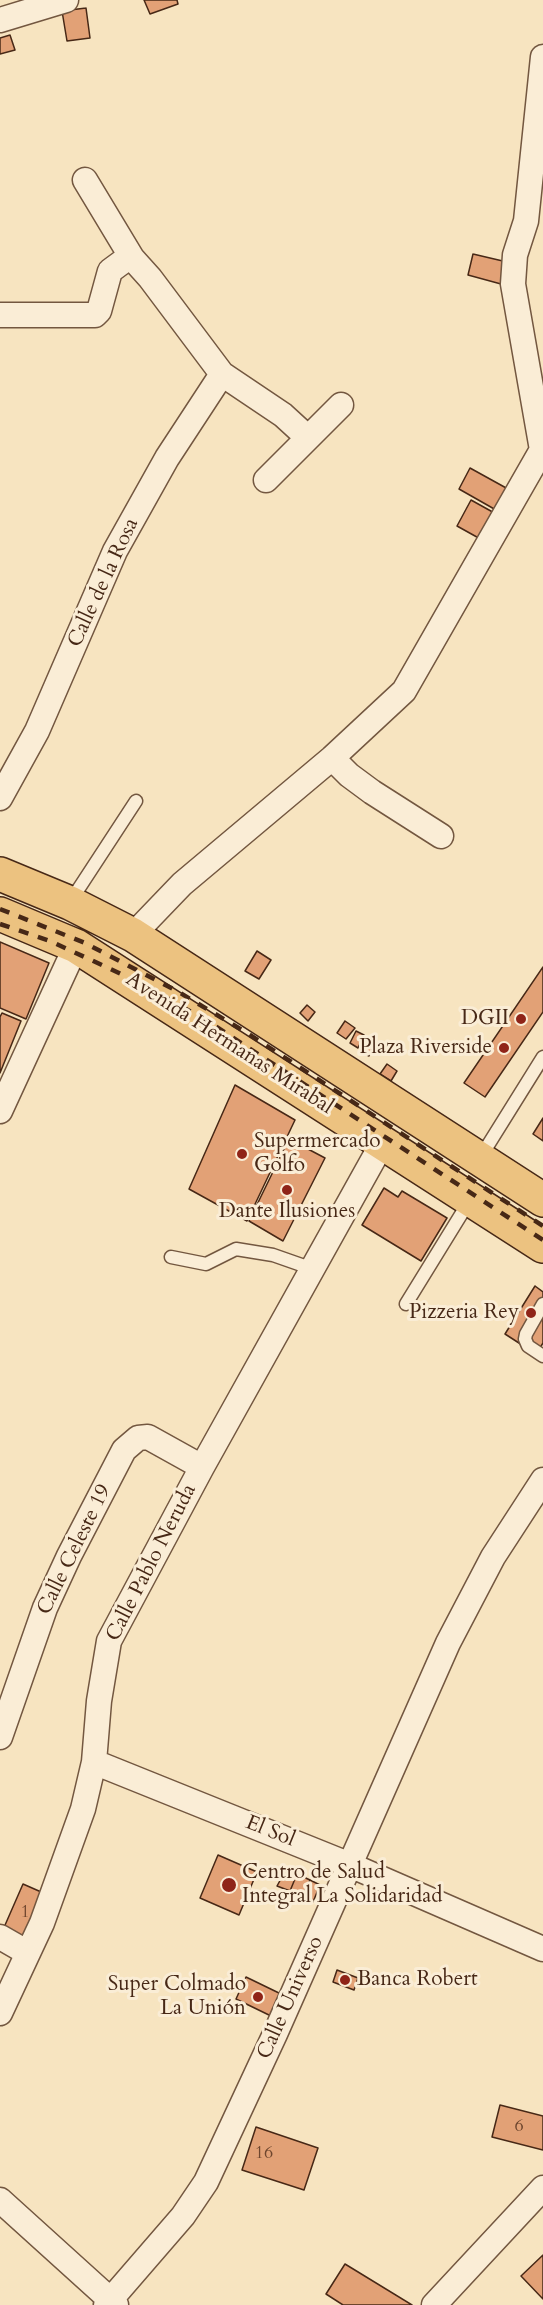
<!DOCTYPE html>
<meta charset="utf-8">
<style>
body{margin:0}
canvas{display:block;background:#f7e4c0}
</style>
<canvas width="543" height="2305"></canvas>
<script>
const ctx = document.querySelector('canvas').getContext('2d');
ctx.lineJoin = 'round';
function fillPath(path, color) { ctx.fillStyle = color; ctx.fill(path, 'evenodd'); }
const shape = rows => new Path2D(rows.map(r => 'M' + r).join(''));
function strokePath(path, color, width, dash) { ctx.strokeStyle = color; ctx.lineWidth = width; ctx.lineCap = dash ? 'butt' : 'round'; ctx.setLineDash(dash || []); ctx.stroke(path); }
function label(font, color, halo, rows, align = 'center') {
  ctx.font = font + ' Cardo,serif'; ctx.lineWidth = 6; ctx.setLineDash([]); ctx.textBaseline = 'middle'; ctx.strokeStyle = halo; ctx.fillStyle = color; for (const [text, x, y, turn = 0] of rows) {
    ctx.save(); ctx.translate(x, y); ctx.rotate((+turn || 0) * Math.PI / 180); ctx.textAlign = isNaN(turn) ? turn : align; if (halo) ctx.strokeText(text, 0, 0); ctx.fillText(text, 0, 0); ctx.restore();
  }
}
const building = shape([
 [144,0,177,0,178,4,150,14,144,0],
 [86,8,90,38,67,41,62,11,86,8],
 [10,35,15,50,0,54,0,38,10,35],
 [473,254,507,262,501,284,468,275,473,254],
 [470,468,508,489,496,510,459,489,470,468],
 [471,500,498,515,484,541,457,526,471,500],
 [0,942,49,963,26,1019,0,1008,0,942],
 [257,951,271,960,259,979,245,971,257,951],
 [543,967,543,1012,485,1097,464,1083,543,967],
 [307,1005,315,1012,308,1021,300,1013,307,1005],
 [2,1013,21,1021,0,1073,0,1017,2,1013],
 [345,1021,355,1028,346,1039,337,1033,345,1021],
 [356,1031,364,1035,358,1048,350,1043,356,1031],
 [369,1039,375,1042,369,1056,360,1052,363,1047,365,1048,369,1039],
 [387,1064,397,1071,391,1081,380,1074,387,1064],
 [235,1085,295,1120,247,1221,189,1189,235,1085],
 [543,1118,543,1141,533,1134,543,1118],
 [289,1139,325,1158,283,1241,249,1221,289,1139],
 [384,1188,398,1197,402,1191,447,1218,421,1261,362,1225,384,1188],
 [535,1286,543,1292,543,1343,536,1354,505,1334,535,1286],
 [218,1855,257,1872,239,1915,200,1898,218,1855],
 [287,1868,297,1874,290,1891,277,1886,287,1868],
 [297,1874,310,1880,302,1897,290,1891,297,1874],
 [310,1880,320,1885,313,1902,302,1897,310,1880],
 [23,1884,48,1895,28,1943,2,1932,23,1884],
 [337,1970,358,1978,354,1990,333,1982,337,1970],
 [246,1977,281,1994,271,2016,236,1999,246,1977],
 [500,2105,543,2116,543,2150,492,2137,500,2105],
 [256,2127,318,2148,304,2190,242,2170,256,2127],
 [543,2255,543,2299,521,2276,543,2255],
 [345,2264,412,2305,343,2305,326,2294,345,2264]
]);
fillPath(building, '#e2a176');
strokePath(building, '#472816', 1.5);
const service = shape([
 [70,902,136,801],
 [480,1158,543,1057],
 [171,1257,206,1264,236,1249,273,1255,313,1269],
 [406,1304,470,1200],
 [543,1304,526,1334,525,1339,528,1346,543,1356]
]);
const minor = shape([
 [0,20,66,0],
 [85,180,132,258,150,278,222,374,283,415,307,437],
 [0,315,95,315,99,311,110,271,129,257,132,258],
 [542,450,513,284,515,255,526,221,543,57],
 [266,480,341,405],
 [332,758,349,775,372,792,441,836],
 [0,798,37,731,115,551,167,458,222,374],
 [133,935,182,884,332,758,404,691,543,448],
 [0,1111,76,946],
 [0,1737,45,1608,69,1556,124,1450,138,1438,148,1437,202,1467],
 [94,1762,350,1865,543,1949],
 [0,1937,28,1953],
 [0,2013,42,1923,83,1809,94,1762,99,1701,109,1641,202,1467,383,1142],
 [0,2200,116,2305],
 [106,2305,183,2216,206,2182,275,2034,448,1643,493,1557,543,1480],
 [434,2305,543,2188]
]);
const primary = shape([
 [0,874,70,903,133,935,543,1200],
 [0,914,76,946,543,1246]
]);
strokePath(service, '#735740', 15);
strokePath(minor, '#735740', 27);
strokePath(primary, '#472816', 36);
strokePath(service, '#faedd6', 12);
strokePath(minor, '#faedd6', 24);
strokePath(primary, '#ecc280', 33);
strokePath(shape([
 [0,909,85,943,177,991,247,1033,543,1226],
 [0,924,50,941,145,985,215,1026,543,1240]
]), '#472816', 4.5, [10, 10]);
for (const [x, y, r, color] of [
 [521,1019,6,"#8f2418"],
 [504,1048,6,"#8f2418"],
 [242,1154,6,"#8f2418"],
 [287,1190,6,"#8f2418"],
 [531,1313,6,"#8f2418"],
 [229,1885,8,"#8f2418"],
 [345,1980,6,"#8f2418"],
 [258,1997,6,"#8f2418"]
]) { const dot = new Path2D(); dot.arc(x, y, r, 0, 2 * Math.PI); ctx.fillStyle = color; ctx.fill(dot); strokePath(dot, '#faedd6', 2); }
label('18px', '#6e462e', null, [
 ["1",25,1913],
 ["6",519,2127],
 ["16",264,2154]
]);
label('21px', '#472816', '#faedd6', [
 ["Calle de la Rosa",104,583,-65],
 ["Avenida Hermanas Mirabal",229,1044,33],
 ["Calle Celeste 19",75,1550,-64],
 ["Calle Pablo Neruda",152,1563,-63],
 ["El Sol",270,1832,22],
 ["Calle Universo",291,1998,-66]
]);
label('21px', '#472816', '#faedd6', [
 ["DGII",509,1019],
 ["Plaza Riverside",492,1048],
 ["Supermercado",254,1142,"left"],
 ["Golfo",254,1166,"left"],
 ["Dante Ilusiones",287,1212,"center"],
 ["Pizzeria Rey",519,1313],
 ["Centro de Salud",242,1873,"left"],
 ["Integral La Solidaridad",242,1897,"left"],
 ["Banca Robert",357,1980,"left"],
 ["Super Colmado",246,1985],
 ["La Unión",246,2009]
], 'right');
</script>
